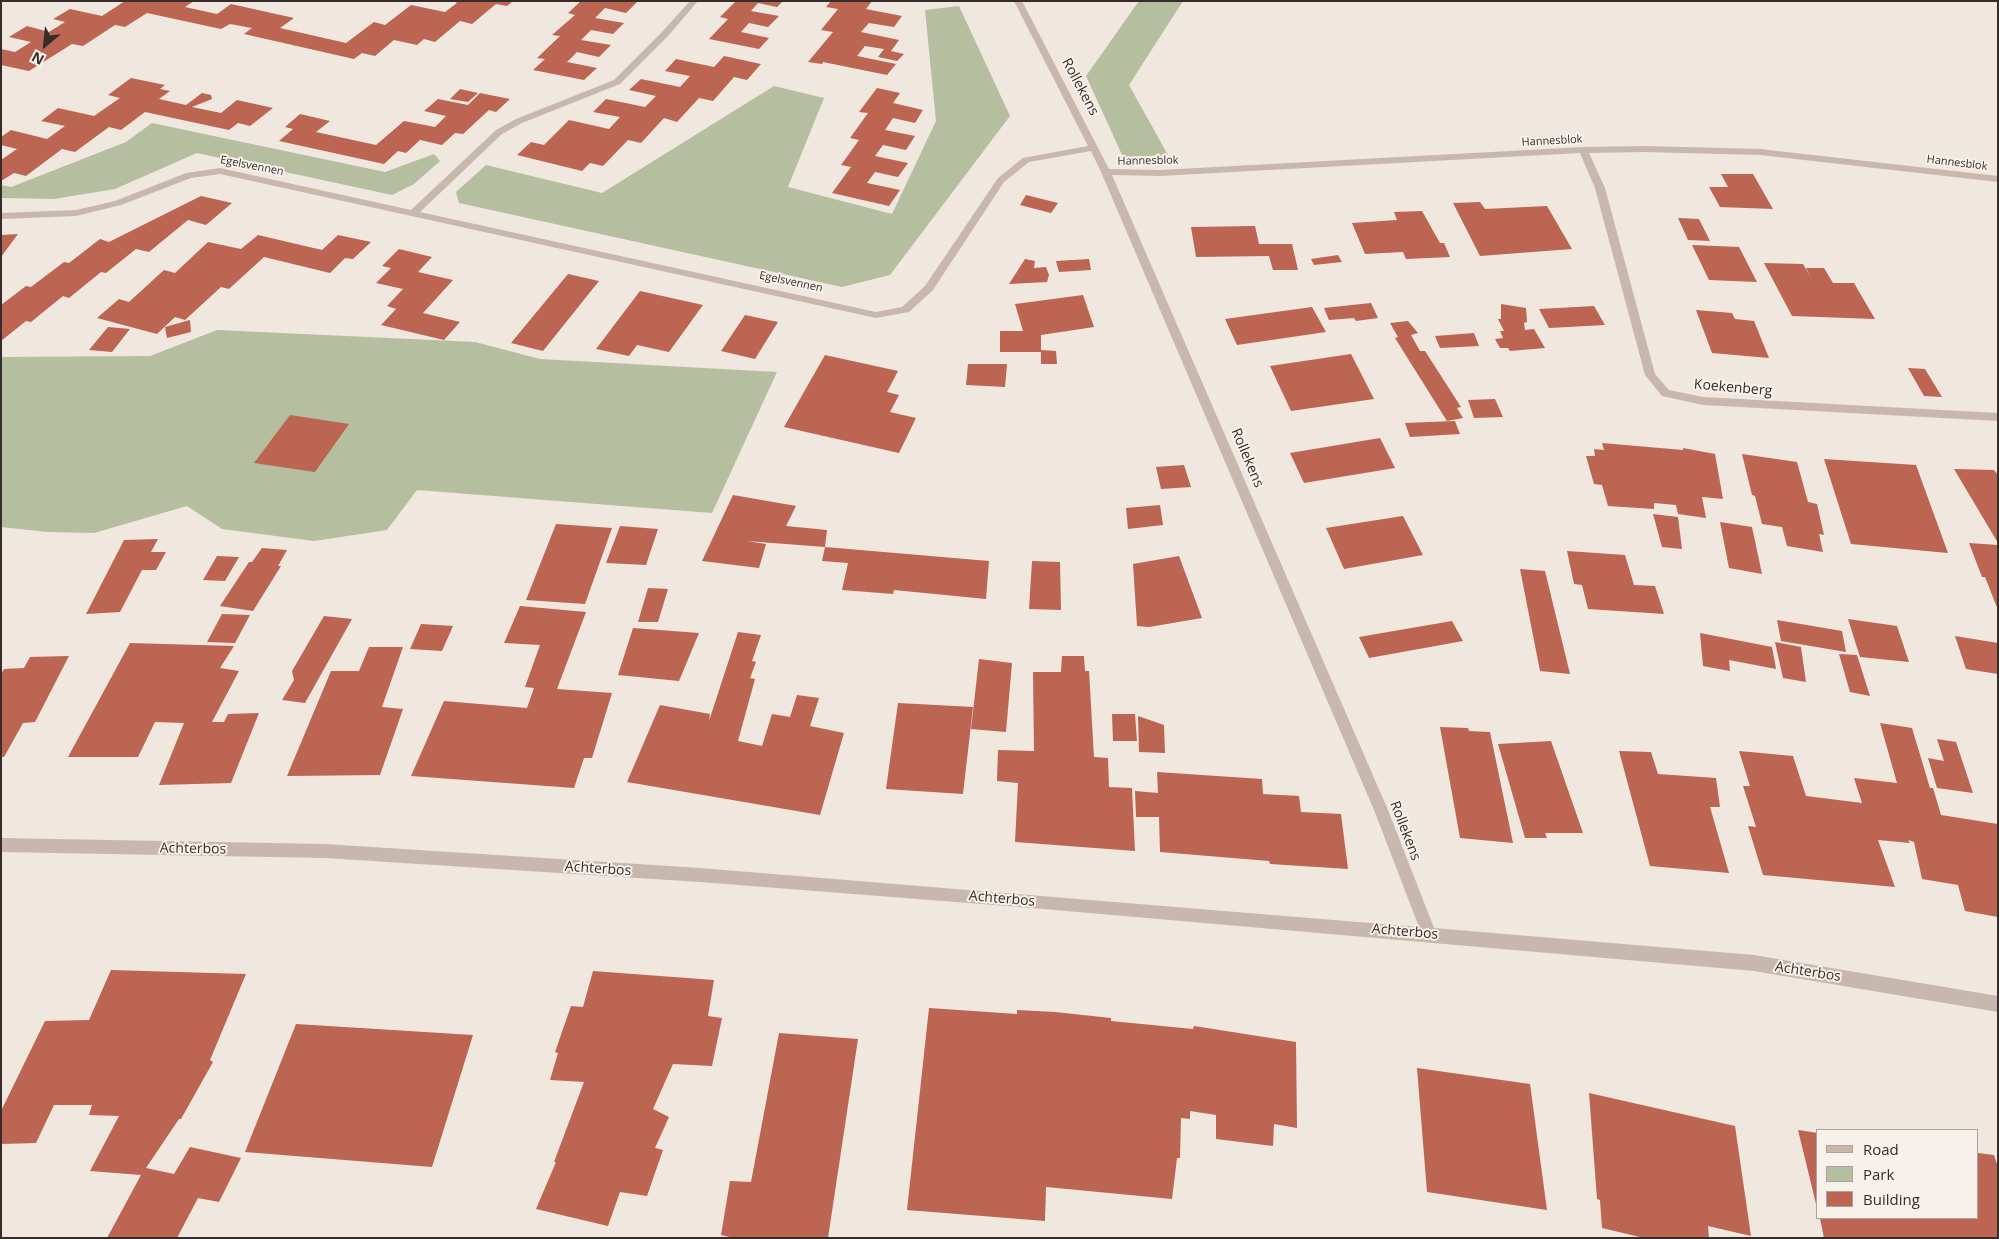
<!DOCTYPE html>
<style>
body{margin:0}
#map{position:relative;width:1999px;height:1239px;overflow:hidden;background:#f0e7df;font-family:"Open Sans",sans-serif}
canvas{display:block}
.frame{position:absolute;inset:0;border:2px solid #362d2a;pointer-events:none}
.legend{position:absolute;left:1816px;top:1129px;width:162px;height:90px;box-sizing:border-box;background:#f8f1eb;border:1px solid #aaa39e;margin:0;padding:6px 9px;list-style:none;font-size:15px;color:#362d2a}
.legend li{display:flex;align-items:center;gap:10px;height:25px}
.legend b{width:25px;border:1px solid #aaa39e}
.north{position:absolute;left:20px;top:20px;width:50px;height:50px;-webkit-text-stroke:4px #f8f1eb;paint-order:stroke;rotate:208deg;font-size:14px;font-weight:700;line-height:20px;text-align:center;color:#362d2a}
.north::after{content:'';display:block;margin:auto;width:18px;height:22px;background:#362d2a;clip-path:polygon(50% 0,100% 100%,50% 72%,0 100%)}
</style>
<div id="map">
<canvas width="1999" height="1239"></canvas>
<div class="frame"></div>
<ul class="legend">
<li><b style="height:6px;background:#c8b7ac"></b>Road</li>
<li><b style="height:14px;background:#b6bea0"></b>Park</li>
<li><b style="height:14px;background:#bb6552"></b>Building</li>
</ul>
<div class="north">N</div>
</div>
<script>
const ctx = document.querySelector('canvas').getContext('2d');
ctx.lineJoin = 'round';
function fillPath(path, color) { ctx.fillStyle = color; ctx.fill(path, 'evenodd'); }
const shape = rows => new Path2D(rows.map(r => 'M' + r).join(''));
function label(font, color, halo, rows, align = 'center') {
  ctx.font = font + ' "Open Sans",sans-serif'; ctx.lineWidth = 4; ctx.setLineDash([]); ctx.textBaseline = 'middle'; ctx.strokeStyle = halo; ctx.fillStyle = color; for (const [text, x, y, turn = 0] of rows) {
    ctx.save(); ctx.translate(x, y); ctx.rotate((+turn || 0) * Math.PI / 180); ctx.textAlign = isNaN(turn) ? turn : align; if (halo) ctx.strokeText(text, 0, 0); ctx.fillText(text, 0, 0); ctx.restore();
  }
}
fillPath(shape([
 [1139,1,1183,1,1129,85,1168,155,1123,157,1086,76],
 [959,6,1010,116,890,275,842,287,459,203,456,192,486,165,602,193,774,86,824,98,788,187,892,214,936,121,925,10],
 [152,123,385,172,434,154,440,161,414,184,392,195,197,153,115,189,54,199,1,198,1,185,11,187,126,142],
 [217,330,475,342,540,359,777,372,712,513,417,490,387,530,314,541,222,529,187,506,94,533,48,532,1,527,1,357,150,356]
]), '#b6bea0');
fillPath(shape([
 [125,1,194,1,185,7,217,14,231,4,294,18,280,28,346,43,374,22,385,25,411,5,445,12,457,3,454,1,513,1,507,6,496,4,472,24,460,21,435,42,424,39,417,45,394,40,375,56,362,53,354,59,244,34,252,28,230,24,221,29,147,13,125,27,115,25,83,46,72,44,29,71,1,65,1,49,15,52,31,42,9,37,27,26,49,32,65,22,53,19,70,9,102,16],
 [581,1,637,2,626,13,605,8,595,18,624,23,613,34,591,30,581,40,611,45,599,57,577,52,567,62,597,68,584,80,533,70,545,59,537,58,560,36,552,35,575,15,568,13],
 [736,1,783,1,777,7,758,3,751,11,779,16,768,27,749,23,741,32,769,38,759,49,709,39,728,19,720,17],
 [831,1,872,1,866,9,902,16,894,27,869,23,861,32,899,40,891,51,904,54,897,61,878,57,884,49,865,46,857,56,896,64,887,75,823,62,822,64,808,62,833,32,821,30,838,9,826,7],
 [724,56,761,64,747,80,734,77,713,101,699,98,677,122,664,118,641,143,628,140,603,166,590,163,582,171,517,155,531,142,544,145,569,120,609,129,620,117,593,112,606,99,645,107,656,96,629,90,641,79,680,87,690,76,665,71,676,59,714,67],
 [131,78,165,85,160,89,170,91,159,99,186,105,202,93,211,95,212,99,192,107,221,113,237,100,273,108,250,126,238,123,229,130,145,112,121,130,109,127,75,152,62,149,26,176,14,173,1,181,1,160,17,149,1,145,1,137,11,130,47,139,65,126,41,121,58,108,94,116,120,98,108,95],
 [877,88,900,93,893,103,923,110,915,123,893,118,885,130,915,136,906,150,883,145,875,156,908,163,898,177,875,172,867,183,900,190,889,206,832,193,851,167,841,165,859,140,850,138,868,113,859,112],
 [460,89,478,93,468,102,450,99],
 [480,93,510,99,496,112,489,110,463,134,455,133,442,145,420,140,406,153,398,151,384,164,279,141,293,129,285,127,300,114,330,121,316,132,376,145,404,121,435,127,446,116,424,111,438,99,468,105],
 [1721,174,1753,174,1773,209,1720,207,1709,187,1728,187],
 [1026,195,1058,203,1051,213,1020,205],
 [201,196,232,203,206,225,188,220,149,252,136,249,106,273,101,272,69,298,63,296,31,322,26,321,1,341,1,305,26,286,31,287,64,262,69,263,100,239,109,242],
 [1480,202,1485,209,1547,206,1572,249,1480,256,1453,203],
 [1422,211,1440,243,1444,243,1450,257,1406,259,1403,252,1365,254,1352,223,1397,220,1394,212],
 [1678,218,1699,219,1710,241,1688,240],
 [1255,226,1259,244,1292,244,1298,270,1273,270,1269,256,1196,257,1191,227],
 [18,234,1,257,1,235],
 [258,235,322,250,338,235,371,242,353,259,345,258,330,273,264,257,229,289,221,287,185,320,175,317,157,334,97,318,119,299,129,302,164,270,175,273,208,242,241,249],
 [1692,245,1739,247,1757,282,1709,280],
 [399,249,432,257,418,272,453,280,423,313,460,322,444,340,381,325,396,309,387,306,403,289,376,283,391,268,382,266],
 [1338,255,1342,262,1314,265,1311,259],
 [1025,259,1035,261,1034,268,1046,267,1049,275,1047,282,1009,284],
 [1089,259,1091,270,1059,272,1056,261],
 [1764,263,1803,264,1811,278,1806,268,1824,268,1833,283,1854,283,1875,319,1792,316],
 [568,274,599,281,543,351,511,343],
 [640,291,703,305,669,352,637,345,629,356,596,349],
 [1083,295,1094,327,1041,335,1041,350,1056,351,1057,364,1041,364,1041,352,1000,352,1000,331,1023,331,1015,304],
 [1371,303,1378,318,1356,321,1354,318,1329,320,1324,308],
 [1501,304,1526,308,1527,322,1524,323,1525,330,1534,329,1545,348,1510,351,1508,348,1500,348,1495,339,1503,338,1500,331,1504,331,1498,319,1501,319],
 [1594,306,1605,325,1549,328,1539,309],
 [1312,307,1326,332,1237,345,1225,319],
 [1696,310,1732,313,1735,319,1754,321,1769,358,1712,353],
 [745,315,778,322,755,359,721,351],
 [190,320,191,332,167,338,165,327],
 [1408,321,1418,333,1411,335,1420,351,1425,351,1461,407,1457,408,1463,418,1447,421,1395,338,1398,337,1390,323],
 [108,327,130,329,112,352,89,350],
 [1474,333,1479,346,1440,348,1435,336],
 [1351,354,1374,399,1291,411,1270,366],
 [825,355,898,371,887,392,899,395,890,412,916,418,899,453,784,427],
 [968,364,1007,364,1005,387,966,385],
 [1908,368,1925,369,1942,397,1924,396],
 [1495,399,1503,417,1474,418,1468,400],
 [290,415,349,424,315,472,254,463],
 [1455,421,1460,434,1410,437,1405,423],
 [1380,438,1395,468,1304,483,1290,453],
 [1602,443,1683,450,1683,448,1715,454,1723,499,1702,497,1706,518,1678,514,1676,505,1654,503,1654,509,1608,506,1602,485,1594,484,1586,456,1595,456,1594,449,1604,450],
 [1742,454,1797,462,1808,502,1817,504,1824,535,1819,534,1823,552,1787,546,1782,527,1762,524,1755,496,1752,495],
 [1824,459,1916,465,1948,553,1851,544],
 [1184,465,1191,487,1161,489,1156,467],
 [1954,469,1994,470,1998,475,1998,543],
 [733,495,796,506,786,526,827,530,825,547,747,541,766,544,759,568,702,561],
 [1160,505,1163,525,1128,529,1126,508],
 [1653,514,1678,517,1682,549,1662,547],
 [1403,516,1423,555,1344,569,1326,528],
 [1720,522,1752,527,1762,574,1729,568],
 [556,524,612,528,585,604,526,600],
 [620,526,658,529,646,565,606,563],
 [158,539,151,552,166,552,156,570,142,570,120,612,86,614,124,540],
 [1969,543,1998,545,1998,610,1985,577,1982,577],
 [825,547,989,561,986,599,894,590,893,594,842,590,848,563,822,561],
 [262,548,287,550,278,566,281,566,253,611,220,606,249,562,252,562],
 [1567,551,1625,555,1634,585,1655,586,1664,614,1588,609,1582,585,1574,584],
 [217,556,239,557,225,581,203,580],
 [1179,556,1202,618,1149,627,1137,626,1133,564],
 [1032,561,1060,562,1061,610,1029,609],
 [1520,569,1545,571,1570,674,1540,671],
 [648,588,668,589,658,622,638,622],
 [520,606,586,612,557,689,612,693,592,758,584,758,574,788,411,776,444,701,527,708,534,688,525,687,540,645,504,643],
 [222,614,250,615,235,643,207,642],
 [324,616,352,619,305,703,282,700,294,680,292,671],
 [1848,619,1897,626,1909,662,1860,657],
 [1777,620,1842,631,1846,652,1781,641],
 [1452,621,1463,641,1369,658,1359,637],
 [421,624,453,626,442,651,410,649],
 [633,628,699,633,679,681,618,675],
 [738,632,761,635,752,661,756,662,750,678,755,679,738,741,762,746,772,714,790,717,797,695,819,698,810,726,844,733,820,815,627,782,660,705,710,714,709,721],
 [1700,633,1772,647,1776,669,1729,660,1730,671,1703,666],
 [1955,636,1998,643,1998,674,1966,669],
 [1775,642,1801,647,1806,682,1783,678],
 [130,643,234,646,220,668,239,671,212,722,224,722,228,714,259,713,231,783,159,785,184,723,155,722,138,757,68,757],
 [369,647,403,647,382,707,403,709,380,775,287,776,331,671,359,671],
 [1839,654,1857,655,1870,696,1850,692],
 [69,656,35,722,23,723,4,757,1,757,1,674,4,669,24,668,30,657],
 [1062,656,1084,656,1085,671,1089,671,1094,757,1108,758,1109,787,1132,788,1135,851,1015,842,1018,783,997,781,998,750,1034,751,1033,672,1061,672],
 [979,659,1012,663,1006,732,971,729],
 [898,703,973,707,963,794,886,789],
 [1112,714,1135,714,1137,741,1113,741],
 [1138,716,1164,725,1165,753,1139,752],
 [1880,723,1912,728,1930,788,1933,788,1941,815,1998,824,1998,917,1965,911,1958,885,1922,879,1914,842,1908,840,1910,843,1878,840,1895,887,1763,875,1748,826,1756,827,1743,786,1750,786,1739,751,1793,756,1806,796,1862,803,1854,778,1897,783],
 [1440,727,1468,728,1469,731,1490,732,1513,843,1460,838],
 [1937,739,1956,742,1973,793,1937,788,1928,758,1944,761],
 [1551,741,1583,833,1545,833,1547,838,1525,838,1498,744],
 [1619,751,1651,752,1658,774,1716,778,1720,807,1710,807,1729,873,1650,866],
 [1157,772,1262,779,1263,794,1299,796,1301,812,1341,814,1348,869,1270,864,1269,861,1160,852,1159,817,1136,817,1135,791,1158,793],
 [111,970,246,974,210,1060,213,1062,181,1119,179,1119,146,1168,174,1174,190,1147,241,1158,219,1202,198,1198,177,1238,107,1238,141,1175,90,1171,119,1116,89,1115,92,1105,54,1105,36,1143,1,1144,1,1111,45,1021,89,1020],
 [593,971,714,980,708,1016,722,1018,712,1066,673,1064,653,1109,669,1117,655,1148,663,1150,647,1196,620,1192,608,1226,536,1209,556,1162,554,1162,584,1082,550,1080,558,1053,555,1052,571,1006,583,1007],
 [929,1008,1017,1014,1017,1010,1055,1012,1111,1018,1111,1021,1193,1029,1194,1026,1296,1042,1297,1128,1274,1124,1273,1146,1216,1139,1216,1115,1190,1111,1190,1119,1181,1118,1180,1158,1177,1158,1172,1199,1046,1187,1045,1221,907,1210],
 [296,1024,473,1035,432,1167,245,1152],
 [779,1033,858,1039,828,1238,734,1238,721,1235,730,1181,751,1182],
 [1417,1068,1530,1084,1547,1210,1427,1192],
 [1589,1093,1735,1126,1751,1236,1708,1226,1709,1238,1644,1238,1602,1228,1600,1200,1597,1199],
 [1798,1130,1818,1133,1818,1208,1817,1208],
 [1978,1153,1994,1155,1998,1167,1998,1238,1824,1238,1820,1218,1978,1218]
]), '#bb6552');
fillPath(shape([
 [690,1,698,1,668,36,620,84,522,123,502,134,420,212,876,312,902,307,925,286,998,178,1023,158,1088,146,1014,1,1022,1,1109,169,1160,170,1583,147,1645,146,1760,149,1998,176,1998,182,1760,155,1645,152,1589,153,1605,188,1655,374,1669,390,1703,397,1998,413,1998,421,1703,405,1662,396,1645,375,1595,188,1580,153,1160,176,1112,175,1388,810,1434,928,1754,955,1998,996,1998,1012,1754,971,1032,908,700,882,325,858,1,852,1,838,325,844,700,868,1419,927,1374,810,1101,172,1091,151,1029,162,1004,182,933,290,909,312,876,318,220,174,191,178,121,205,76,216,1,219,1,213,76,210,115,201,186,173,220,168,411,210,496,130,516,119,614,80,662,32,690,1]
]), '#c8b7ac');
label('11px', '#362d2a', '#f8f1eb', [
 ["Hannesblok",1552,141,-3],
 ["Hannesblok",1148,161,-1],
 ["Hannesblok",1957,163,7],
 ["Egelsvennen",252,166,11],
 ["Egelsvennen",791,282,12]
]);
label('14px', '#362d2a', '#f8f1eb', [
 ["Rollekens",1080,87,62],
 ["Koekenberg",1733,388,5],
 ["Rollekens",1247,458,67],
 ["Rollekens",1405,831,69],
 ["Achterbos",193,849,1],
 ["Achterbos",598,869,4],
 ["Achterbos",1002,899,5],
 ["Achterbos",1405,932,5],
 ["Achterbos",1808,972,9]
]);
</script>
